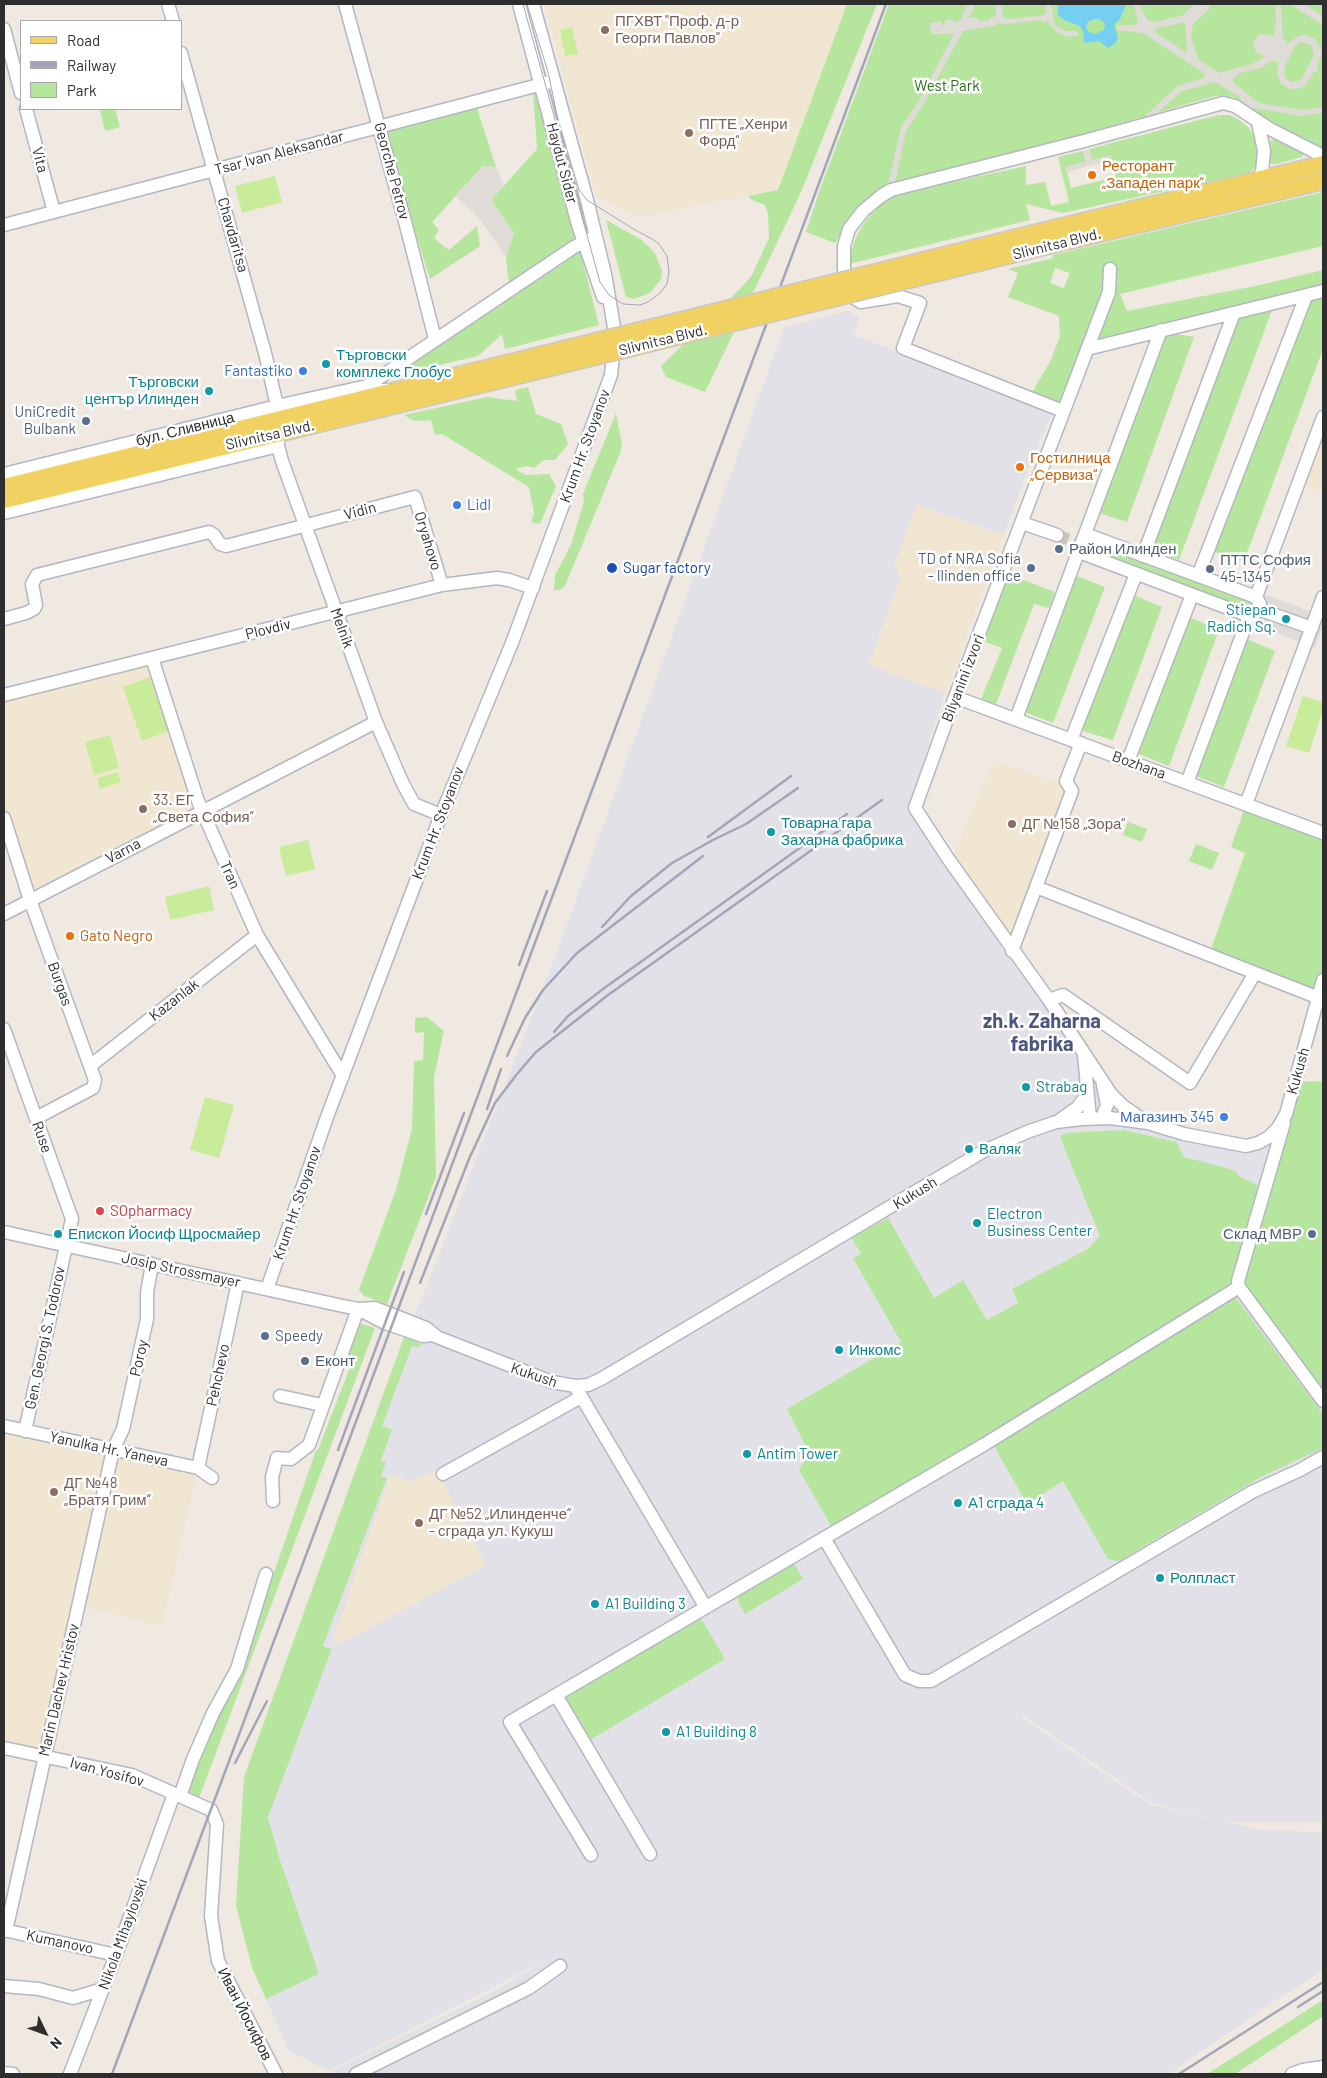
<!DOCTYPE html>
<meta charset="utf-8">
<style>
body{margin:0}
#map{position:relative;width:1327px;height:2078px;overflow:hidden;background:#efe9e1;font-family:Barlow,sans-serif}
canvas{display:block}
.frame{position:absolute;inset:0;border:5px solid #2e2e2e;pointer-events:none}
.legend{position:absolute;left:20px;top:20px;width:162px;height:90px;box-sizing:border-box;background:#fff;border:1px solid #ababab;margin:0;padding:6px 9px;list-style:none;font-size:15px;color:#2e2e2e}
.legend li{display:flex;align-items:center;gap:10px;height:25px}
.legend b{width:25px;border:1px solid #ababab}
.north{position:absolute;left:20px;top:2008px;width:50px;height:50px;-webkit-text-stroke:4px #fff;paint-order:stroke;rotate:132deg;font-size:14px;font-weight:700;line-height:20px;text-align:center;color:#2e2e2e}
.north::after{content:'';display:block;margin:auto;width:18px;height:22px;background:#2e2e2e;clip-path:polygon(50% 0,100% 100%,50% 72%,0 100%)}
</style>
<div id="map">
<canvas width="1327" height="2078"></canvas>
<div class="frame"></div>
<ul class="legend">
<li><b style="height:6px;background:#f2d163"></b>Road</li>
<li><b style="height:6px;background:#a3a6b8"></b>Railway</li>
<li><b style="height:14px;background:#b6e59e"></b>Park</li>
</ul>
<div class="north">N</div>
</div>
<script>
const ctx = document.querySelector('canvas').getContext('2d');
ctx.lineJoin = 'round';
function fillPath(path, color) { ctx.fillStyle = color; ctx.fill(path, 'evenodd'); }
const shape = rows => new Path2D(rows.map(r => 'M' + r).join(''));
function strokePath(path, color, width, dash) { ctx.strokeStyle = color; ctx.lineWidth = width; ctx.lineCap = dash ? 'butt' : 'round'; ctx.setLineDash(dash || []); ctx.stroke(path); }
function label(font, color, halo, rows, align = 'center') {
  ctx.font = font + ' Barlow,sans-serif'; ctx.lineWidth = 5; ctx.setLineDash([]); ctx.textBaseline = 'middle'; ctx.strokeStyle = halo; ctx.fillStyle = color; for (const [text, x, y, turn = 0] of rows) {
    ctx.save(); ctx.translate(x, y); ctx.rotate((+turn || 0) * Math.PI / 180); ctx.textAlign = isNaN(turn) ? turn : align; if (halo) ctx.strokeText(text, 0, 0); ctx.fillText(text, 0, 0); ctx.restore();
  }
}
fillPath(shape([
 [848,311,860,317,854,335,1053,412,1027,471,1004,535,917,505,901,578,869,664,945,693,930,740,915,808,1131,1113,1246,1146,1278,1128,1323,1401,1323,1822,1226,1822,1152,1803,1023,1715,1006,1724,1021,1717,1149,1804,1261,1830,1323,1832,1323,1970,1264,2008,1169,2074,326,2074,489,1994,550,1958,328,2071,288,2050,266,1999,319,1974,279,1857,268,1817,332,1649,323,1646,387,1478,381,1476,381,1461,392,1429,381,1425,411,1337,404,1337,424,1293,560,944,784,328]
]), '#e3e1e8');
fillPath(shape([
 [544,4,847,4,778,190,639,217,597,198],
 [1323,431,1323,492,1303,485],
 [917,505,1004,535,945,693,869,665,901,578,894,567],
 [152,658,202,810,30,900,4,818,4,695],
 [993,761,1063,784,1069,793,1013,939,954,855],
 [4,1426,198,1468,162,1626,78,1606,86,1567,4,1548],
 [437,1470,486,1565,340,1644,332,1642,391,1474,411,1482],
 [4,1549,83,1567,44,1752,4,1745]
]), '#f0e6d1');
fillPath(shape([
 [847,4,877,4,801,192,775,247,705,392,666,377,661,366,741,288,752,275,769,238,768,214,765,205,752,200,748,196,778,190],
 [889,4,1323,4,1323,148,1267,120,1233,97,1215,96,1033,149,888,185,866,199,859,206,835,243,806,232,818,195],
 [539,89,580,240,509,286,506,257,514,233,491,200,537,149,533,91],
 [476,105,496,167,483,166,432,222,439,230,434,238,449,250,477,226,480,246,430,279,383,129],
 [105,109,115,109,120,127,105,131,100,110],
 [1218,115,1230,115,1241,121,1249,128,1256,140,1257,160,1255,168,1248,173,1063,213,1026,204,1030,220,849,264,850,255,856,237,866,220,885,201,897,194,1026,166,1026,185,1045,182,1051,206,1069,202,1058,157,1083,151,1086,162,1066,167,1071,188,1116,177,1111,156,1092,160,1089,149],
 [1278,138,1302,150,1304,154,1302,157,1277,164,1271,164,1270,142,1273,139],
 [1323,192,1323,246,1120,294,1127,311,1260,285,1323,270,1323,288,1083,345,1060,405,1031,394,1051,360,1060,336,1059,316,1008,297,1018,273,1008,269,1053,258,1053,255],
 [1055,268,1070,273,1064,288,1050,283],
 [606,220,642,240,655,253,662,271,661,279,650,293,634,299,626,297],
 [580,251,599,325,505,349,502,334,478,356,400,374,398,372],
 [1323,294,1323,349,1244,561,1212,551,1309,297],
 [1274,305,1179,560,1149,549,1236,316],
 [1163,332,1194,337,1127,522,1096,512],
 [528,387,536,414,561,424,568,444,555,460,544,460,534,468,528,466,515,469,526,475,549,474,556,486,540,524,531,522,534,513,529,487,442,434,435,435,431,420,414,421,404,415,487,397,517,401,515,390],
 [616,413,622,444,620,453,565,586,559,590,554,590,555,575,571,545,584,501,583,494],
 [1099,539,1255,597,1249,615,1092,557],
 [1008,574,1055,592,1049,608,1034,604,994,709,979,704,1002,648,983,641],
 [1074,575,1105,587,1053,723,1022,711],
 [1133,595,1162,607,1113,740,1079,730],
 [1189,617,1219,630,1169,766,1134,752],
 [1244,638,1275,651,1224,787,1193,775],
 [1246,804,1323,833,1323,980,1319,998,1209,955,1245,853,1231,847],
 [1128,822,1147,829,1142,842,1123,835],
 [1196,844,1219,853,1212,870,1189,861],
 [427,1017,444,1031,434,1077,436,1177,387,1304,364,1296,359,1290,397,1187,412,1128,414,1061,423,1060,424,1032,415,1033,415,1018],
 [1323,1081,1323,1401,1241,1293,1296,1082],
 [1123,1130,1177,1142,1184,1157,1234,1170,1240,1177,1258,1185,1230,1282,1235,1297,1323,1414,1323,1448,1259,1478,1119,1561,1108,1559,1063,1481,1027,1504,993,1444,833,1529,799,1470,809,1453,787,1409,901,1342,853,1258,861,1254,852,1238,888,1218,934,1298,963,1280,987,1320,1018,1303,1012,1289,1088,1249,1100,1236,1060,1137,1065,1133],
 [359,1323,375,1328,199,1798,192,1797,187,1787,254,1631,316,1450,318,1450,354,1357,347,1354],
 [404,1337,422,1344,418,1348,412,1346,382,1426,392,1429,381,1461,386,1462,381,1476,387,1478,323,1646,332,1649,268,1817,279,1857,319,1974,266,1999,252,1968,236,1905,244,1777],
 [792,1560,803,1579,745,1614,738,1602,739,1591],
 [699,1615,725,1659,590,1740,566,1705,567,1692],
 [1323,2000,1323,2016,1235,2074,1207,2074]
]), '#b6e59e');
fillPath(shape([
 [572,27,578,54,565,56,560,30],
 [275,176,282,202,242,213,235,186],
 [150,677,169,731,142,741,123,687],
 [1303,696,1323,702,1323,710,1309,753,1286,746],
 [110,735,119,768,94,775,85,742],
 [118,772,121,782,100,789,97,778],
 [308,840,315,869,286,876,279,847],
 [209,886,214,910,170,920,165,897],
 [205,1097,234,1105,219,1158,190,1150]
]), '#c9ec9a');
fillPath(shape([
 [968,4,975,4,969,18,977,18,980,21,988,20,996,15,995,4,1001,4,1003,18,1012,19,1044,15,1046,12,1045,4,1051,4,1055,25,1065,31,1077,31,1079,35,1068,37,1060,34,1053,29,1048,21,1043,22,1040,20,1007,24,998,23,995,26,963,31,923,105,906,131,895,183,888,185,901,127,917,104,954,34,931,34,930,23,941,21,942,26,945,25,945,20,953,19,954,22,960,21],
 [1134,4,1139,4,1146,18,1150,21,1155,22,1183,15,1195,4,1211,4,1208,10,1193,24,1191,38,1199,60,1219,73,1252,64,1264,57,1256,52,1253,42,1260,34,1274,36,1276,18,1275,4,1281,4,1283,39,1289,43,1298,36,1304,35,1315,39,1321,49,1321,55,1317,67,1318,71,1314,72,1306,84,1302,88,1291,89,1281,84,1277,73,1278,63,1272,60,1263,67,1238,74,1233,79,1233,82,1256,101,1263,104,1302,110,1323,107,1323,113,1300,116,1256,108,1251,109,1241,102,1240,97,1215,82,1182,91,1156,114,1144,117,1173,90,1179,85,1204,78,1205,74,1143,33,1117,30,1117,25,1134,25,1138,22],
 [1184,22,1185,23,1187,53,1154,31,1158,28],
 [1301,42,1311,45,1314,55,1301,80,1291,82,1285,78,1284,68,1295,46],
 [1289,4,1304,4,1314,10,1323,16,1323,25],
 [1089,149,1092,160,1111,155,1112,160,1067,172,1065,167,1086,162,1083,151],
 [484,166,496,167,504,185,491,200,514,233,506,257,478,217,455,196],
 [1259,592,1323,616,1323,626,1315,648,1248,622]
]), '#dfdcd8');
fillPath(shape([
 [1058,4,1124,4,1125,7,1120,19,1114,25,1118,37,1116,43,1108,48,1099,41,1085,43,1083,39,1084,33,1080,26,1064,20,1058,15],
 [1094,19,1100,19,1105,24,1104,30,1095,34,1089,32,1086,27,1088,22]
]), '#75cff0');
strokePath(shape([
 [1057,535,1075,542]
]), '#c8c4bd', 12, [12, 6]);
const minor = shape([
 [168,4,173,21],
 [345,4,407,229,435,339],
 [519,4,578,225,603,297],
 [4,29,21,93],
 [181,53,265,353,277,406,278,446,282,461,376,722,403,784,414,804,441,815],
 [26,109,54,212],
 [1258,122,1264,151,1262,172,1258,179],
 [4,225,554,81],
 [1110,269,1109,292,955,697,915,808,947,857,1049,1000,1111,1094,1123,1106,1143,1120],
 [1087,349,1323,291],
 [367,386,574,247,590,239],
 [1063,411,903,348,920,303,898,296,861,302,851,296,844,282,844,246,849,229,863,211,881,196,891,190,1084,141,1223,103,1235,106,1270,129,1323,156],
 [4,474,277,406,367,386,376,390,388,390],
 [4,513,278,446],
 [1022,523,1057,535],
 [1079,552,1249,616,1253,616,1258,609,1260,604,1256,597,1085,534],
 [1143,556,1234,313],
 [1198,576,1306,296],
 [1256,597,1323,417],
 [1258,609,1312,628],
 [4,619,26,613,34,609,36,605,32,584,37,575,209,532,214,535,220,544,226,546,415,497,442,585],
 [152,658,198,801,257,935,343,1076],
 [4,695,442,585,497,578,509,580,533,588],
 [955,697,1323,833],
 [1016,719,1161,330],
 [1071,740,1136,574],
 [1128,761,1192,595],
 [1187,783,1249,616],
 [1246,804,1323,597],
 [4,818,30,900,95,1080,93,1088,89,1090,36,1118],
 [1036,887,1319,998],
 [4,914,376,722],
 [1012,951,1072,791,1066,781,1081,743],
 [1049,1000,1063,995,1190,1083,1255,973],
 [4,1029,72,1219,25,1431],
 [1084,1055,1090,1118],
 [90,1066,257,935],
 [1102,1118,1107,1105,1103,1085],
 [1060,1120,1077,1108,1087,1095],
 [1284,1123,1238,1281,1239,1287,1323,1401],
 [4,1232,343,1306,358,1309,385,1323,423,1336,432,1335],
 [267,1289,327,1117,441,815,512,643,611,375,615,333,605,274,587,200,533,4],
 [358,1309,375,1308,396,1316,426,1328,437,1337,552,1382,575,1386,588,1385,601,1379,702,1319,982,1152,1027,1132,1056,1122,1082,1119,1110,1118,1148,1123,1184,1134,1246,1146,1258,1143,1269,1137,1278,1128,1286,1114,1323,980],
 [575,1386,705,1606],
 [280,1396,322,1405],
 [4,1426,198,1468,212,1478],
 [198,1468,238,1283],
 [443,1474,581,1397],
 [273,1501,272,1477,277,1458,291,1459,309,1445,358,1309],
 [824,1538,905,1675,919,1681,931,1681,1252,1492,1300,1470,1323,1457],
 [556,1695,510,1722,591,1855],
 [4,1748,132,1775,211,1810,217,1824,211,1916,218,1961,276,2074],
 [180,1796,193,1759,213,1713,237,1669,266,1574],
 [650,1854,556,1695,985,1444,1239,1287],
 [4,1930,116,1955],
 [6,1931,113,1450,123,1429,147,1319,147,1293,152,1264],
 [4,1986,39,1989,73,1998,103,1989],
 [4,2073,13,2074],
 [70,2074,116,1955,174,1794],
 [356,2074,529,1988,560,1966],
 [1292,2074,1303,2070,1323,2067]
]);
const major = shape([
 [1047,230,1323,164],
 [1051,245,1323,181],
 [4,487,508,363],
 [4,500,512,377]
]);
strokePath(minor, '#b4b7c1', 15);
strokePath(major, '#c9c9c9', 19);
strokePath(minor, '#fff', 12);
strokePath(major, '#f2d163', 16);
strokePath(shape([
 [523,4,600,282,609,295,623,304,640,305,648,302,660,293,667,284,669,272,667,256,659,244,652,239,635,230,587,200,579,190,558,120,548,72,527,4]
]), '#a3a6b8', 1);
strokePath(shape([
 [708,837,791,776],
 [602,927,631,896,672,863,713,840,746,824,798,788],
 [519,965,547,891],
 [554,1032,568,1016,603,989,847,814],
 [507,1056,525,1018,543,990,577,953,703,856],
 [487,1109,501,1069],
 [469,1159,495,1103,517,1074,536,1052,608,995,882,800],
 [426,1214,464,1113],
 [420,1283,471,1154],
 [338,1450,404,1272],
 [235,1763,267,1701],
 [1298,2007,1323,1991],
 [112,2074,886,4],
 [1179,2074,1323,1982]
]), '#a3a6b8', 2.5);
const majorBridge = shape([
 [508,363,1047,230],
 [512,377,1051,245]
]);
strokePath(majorBridge, '#c9c9c9', 19, []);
strokePath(majorBridge, '#f2d163', 16);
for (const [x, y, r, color] of [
 [605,30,5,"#8d6e63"],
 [689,133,5,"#8d6e63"],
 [1092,175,5,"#e8710a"],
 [326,364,5,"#0f9aa8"],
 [303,371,5,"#3f7fe0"],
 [209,391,5,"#0f9aa8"],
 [86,421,5,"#5c6f8a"],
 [1020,467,5,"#e8710a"],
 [457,505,5,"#3f7fe0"],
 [1059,549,5,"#5c6f8a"],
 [612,568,6,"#1a4fb4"],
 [1031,568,5,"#5c6f8a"],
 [1210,569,5,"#5c6f8a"],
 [1286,619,5,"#0f9aa8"],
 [143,809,5,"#8d6e63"],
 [1012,824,5,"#8d6e63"],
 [771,832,5,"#0f9aa8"],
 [70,936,5,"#e8710a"],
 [1026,1087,5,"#0f9aa8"],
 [1224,1117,5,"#3f7fe0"],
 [969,1149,5,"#0f9aa8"],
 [100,1211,5,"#e0444e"],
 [977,1223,5,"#0f9aa8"],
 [58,1234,5,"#0f9aa8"],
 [1312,1234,5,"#5c6f8a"],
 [265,1336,5,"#5c6f8a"],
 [839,1350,5,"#0f9aa8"],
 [305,1361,5,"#5c6f8a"],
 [747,1454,5,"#0f9aa8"],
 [54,1492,5,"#8d6e63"],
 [958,1503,5,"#0f9aa8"],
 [419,1523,5,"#8d6e63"],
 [1160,1578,5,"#0f9aa8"],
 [595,1604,5,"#0f9aa8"],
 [666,1732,5,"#0f9aa8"]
]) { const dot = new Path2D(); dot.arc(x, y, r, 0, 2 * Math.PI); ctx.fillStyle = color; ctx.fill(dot); strokePath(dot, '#fff', 2); }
label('15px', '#785e54', '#fff', [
 ["ПГХВТ \"Проф. д-р",615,21],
 ["Георги Павлов\"",615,38],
 ["ПГТЕ „Хенри",699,124],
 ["Форд“",699,141],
 ["33. ЕГ",153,800],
 ["„Света София“",153,817],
 ["ДГ №158 „Зора“",1022,824],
 ["ДГ №48",64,1483],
 ["„Братя Грим“",64,1500],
 ["ДГ №52 „Илинденче“",429,1514],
 ["- сграда ул. Кукуш",429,1531]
], 'left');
label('15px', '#2c6e1b', '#fff', [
 ["West Park",947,86]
]);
label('15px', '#2e2e2e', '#fff', [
 ["Tsar Ivan Aleksandar",279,153,-15],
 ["Vita",40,160,75],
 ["Haydut Sider",562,163,75],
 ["Georche Petrov",392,171,75],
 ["Chavdaritsa",233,235,74],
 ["Slivnitsa Blvd.",1057,244,-14],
 ["Slivnitsa Blvd.",663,340,-14],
 ["бул. Сливница",185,429,-14],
 ["Slivnitsa Blvd.",270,435,-13],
 ["Krum Hr. Stoyanov",585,446,-70],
 ["Vidin",360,511,-15],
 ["Oryahovo",428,541,73],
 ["Melnik",342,628,70],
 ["Plovdiv",268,629,-14],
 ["Bilyanini izvori",963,678,-69],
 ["Bozhana",1139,765,20],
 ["Krum Hr. Stoyanov",438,823,-69],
 ["Varna",123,851,-28],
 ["Tran",230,875,66],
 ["Burgas",60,984,70],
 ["Kazanlak",174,1000,-38],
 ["Kukush",1298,1071,-74],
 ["Ruse",42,1137,70],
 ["Kukush",915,1193,-31],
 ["Krum Hr. Stoyanov",297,1203,-71],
 ["Josip Strossmayer",181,1270,12],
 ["Gen. Georgi S. Todorov",45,1338,-78],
 ["Poroy",139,1358,-77],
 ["Pehchevo",218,1375,-78],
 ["Kukush",534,1375,19],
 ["Yanulka Hr. Yaneva",109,1449,12],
 ["Marin Dachev Hristov",59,1690,-77],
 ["Ivan Yosifov",107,1772,15],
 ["Nikola Mihaylovski",123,1934,-70],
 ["Kumanovo",60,1942,12],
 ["Иван Йосифов",245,2014,63]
]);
label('15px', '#c56008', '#fff', [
 ["Ресторант",1102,166],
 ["„Западен парк“",1102,183],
 ["Гостилница",1030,458],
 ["„Сервиза“",1030,475],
 ["Gato Negro",80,936]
], 'left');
label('15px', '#0d838f', '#fff', [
 ["Търговски",336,355],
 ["комплекс Глобус",336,372],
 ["Търговски",199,382,"right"],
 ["център Илинден",199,399,"right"],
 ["Stiepan",1276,610,"right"],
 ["Radich Sq.",1276,627,"right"],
 ["Товарна гара",781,823],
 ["Захарна фабрика",781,840],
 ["Strabag",1036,1087],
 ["Валяк",979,1149],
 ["Electron",987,1214],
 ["Business Center",987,1231],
 ["Епископ Йосиф Щросмайер",68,1234],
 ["Инкомс",849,1350],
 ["Antim Tower",757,1454],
 ["А1 сграда 4",968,1503],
 ["Ролпласт",1170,1578],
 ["A1 Building 3",605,1604],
 ["A1 Building 8",676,1732]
], 'left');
label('15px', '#366cbe', '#fff', [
 ["Fantastiko",293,371],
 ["Lidl",467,505,"left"],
 ["Магазинъ 345",1214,1117]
], 'right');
label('15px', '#4e5e75', '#fff', [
 ["UniCredit",76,412,"right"],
 ["Bulbank",76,429,"right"],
 ["Район Илинден",1069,549],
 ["TD of NRA Sofia",1021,559,"right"],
 ["- Ilinden office",1021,576,"right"],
 ["ПТТС София",1220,560],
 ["45-1345",1220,577],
 ["Склад МВР",1302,1234,"right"],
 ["Speedy",275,1336],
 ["Еконт",315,1361]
], 'left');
label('15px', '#164399', '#fff', [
 ["Sugar factory",623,568]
], 'left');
label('15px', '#be3a42', '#fff', [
 ["SOpharmacy",110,1211]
], 'left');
label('bold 20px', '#4d5680', '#fff', [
 ["zh.k. Zaharna",1042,1021],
 ["fabrika",1042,1044]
]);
</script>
